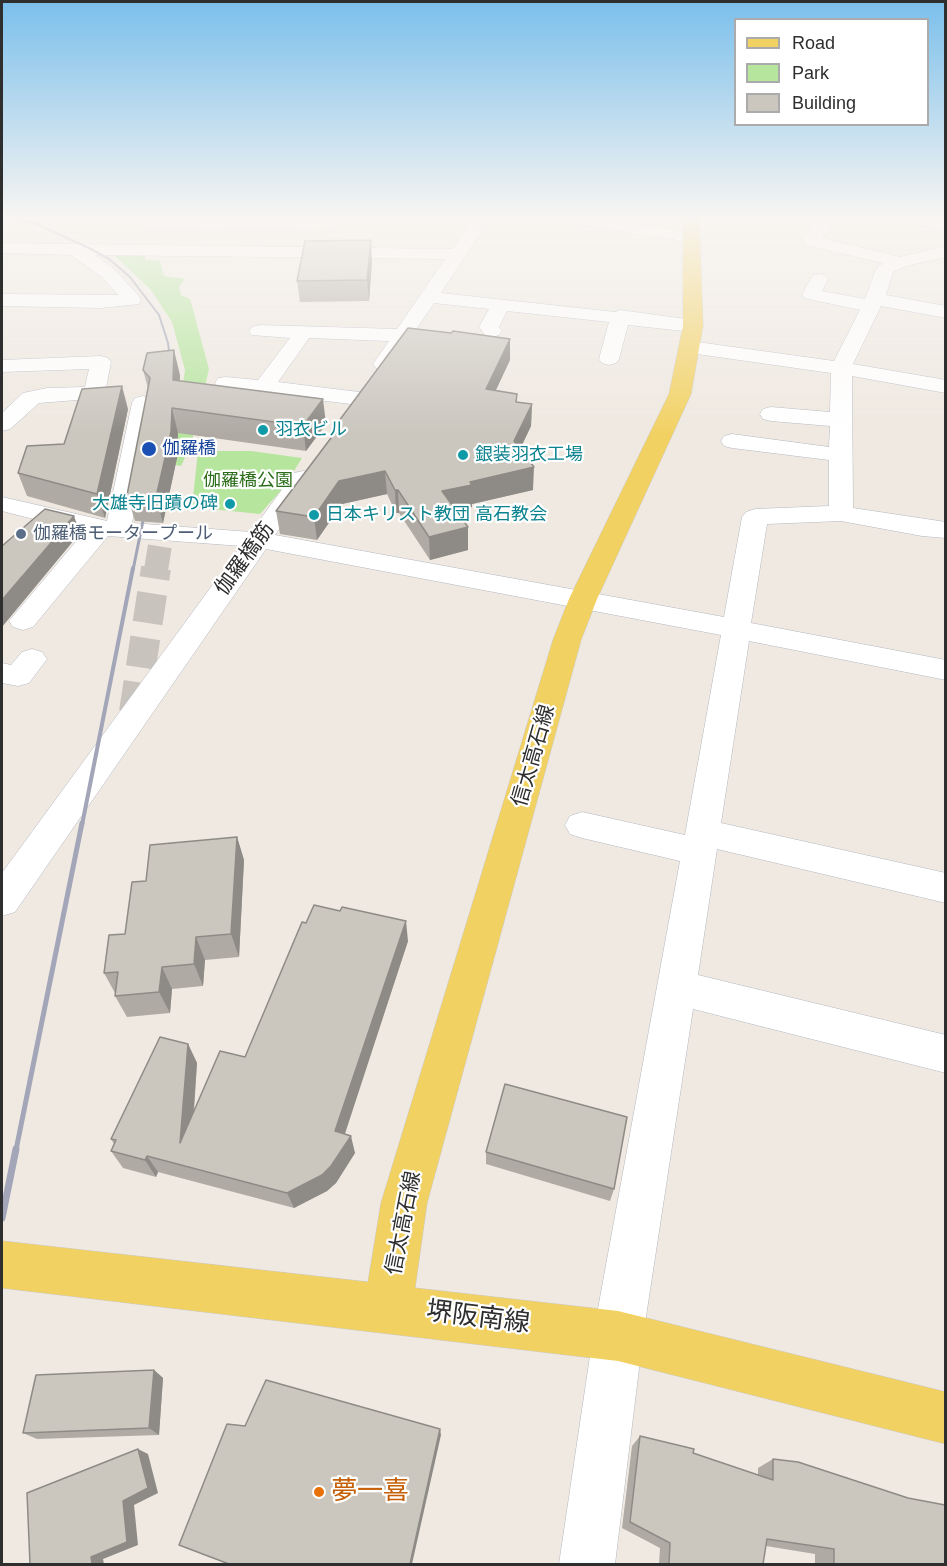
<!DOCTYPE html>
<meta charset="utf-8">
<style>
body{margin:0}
#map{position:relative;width:947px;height:1566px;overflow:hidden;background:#efe9e1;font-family:Arial,sans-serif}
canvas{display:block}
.frame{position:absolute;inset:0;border:3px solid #2e2e2e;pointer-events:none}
.legend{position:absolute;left:734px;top:18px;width:195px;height:108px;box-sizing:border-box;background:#fff;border:2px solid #ababab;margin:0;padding:8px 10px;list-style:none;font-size:18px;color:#2e2e2e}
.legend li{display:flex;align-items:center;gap:12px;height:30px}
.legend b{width:30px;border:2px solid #ababab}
</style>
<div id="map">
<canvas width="947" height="1566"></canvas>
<div class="frame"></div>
<ul class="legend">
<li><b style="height:8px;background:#f2d163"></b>Road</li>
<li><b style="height:16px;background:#b6e59e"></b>Park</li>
<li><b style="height:16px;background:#cbc7bf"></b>Building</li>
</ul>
</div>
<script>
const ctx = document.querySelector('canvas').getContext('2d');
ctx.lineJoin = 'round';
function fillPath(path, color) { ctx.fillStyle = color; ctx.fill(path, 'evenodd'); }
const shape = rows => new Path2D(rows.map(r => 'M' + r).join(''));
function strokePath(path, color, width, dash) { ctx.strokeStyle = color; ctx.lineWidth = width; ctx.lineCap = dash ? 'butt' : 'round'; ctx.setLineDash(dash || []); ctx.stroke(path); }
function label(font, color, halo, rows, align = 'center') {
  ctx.font = font + ' Arial,"Noto Sans JP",sans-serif'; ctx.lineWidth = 4.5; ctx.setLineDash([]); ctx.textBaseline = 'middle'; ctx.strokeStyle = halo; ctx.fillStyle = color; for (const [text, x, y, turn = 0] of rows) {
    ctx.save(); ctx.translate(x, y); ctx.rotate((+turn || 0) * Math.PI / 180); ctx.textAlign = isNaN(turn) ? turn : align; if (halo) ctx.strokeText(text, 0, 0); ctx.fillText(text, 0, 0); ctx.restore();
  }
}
fillPath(shape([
 [114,255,145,255,145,260,160,261,164,276,185,279,179,286,181,295,190,299,209,369,191,445,181,466,170,464,185,370,172,322,151,290],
 [198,451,251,451,302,458,284,487,260,514,192,507]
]), '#b6e59e');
strokePath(shape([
 [156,570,162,533]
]), '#c8c4bd', 24, [24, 12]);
strokePath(shape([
 [134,712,156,568]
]), '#c8c4bd', 30, [30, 15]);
const minor = shape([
 [476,215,492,215,441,293,615,312,620,310,693,320,700,322,703,326,700,330,693,332,628,325,619,359,616,363,609,365,602,363,599,359,609,322,507,311,499,327,502,331,499,335,492,337,485,335,479,327,489,309,434,303,390,368,383,370,376,368,373,364,389,341,309,338,278,382,367,393,370,398,367,403,359,405,226,389,218,388,215,383,218,378,226,377,258,380,290,338,252,335,249,331,252,327,259,325,397,329,445,259,95,255,114,269,139,296,141,300,139,304,101,308,2,306,2,294,118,295,102,277,71,255,2,253,2,243,452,249,476,215],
 [539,215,576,215,691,232,697,233,699,237,697,241,691,242,547,220,539,215],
 [822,215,838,215,822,238,900,257,946,246,946,257,905,266,893,272,886,295,946,306,946,318,881,306,853,364,946,380,946,393,852,376,853,508,946,522,946,538,922,536,841,521,767,524,751,623,946,660,946,680,749,641,721,823,946,873,946,903,717,849,698,975,946,1035,946,1073,693,1009,643,1336,615,1564,559,1564,593,1336,680,861,582,838,570,834,565,825,570,816,582,812,685,835,721,635,266,549,15,912,2,916,2,873,241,546,108,536,33,627,23,630,13,627,9,621,84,532,2,511,2,497,107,521,132,403,135,398,143,396,151,398,154,403,132,523,251,532,294,473,303,471,312,473,315,478,275,535,724,617,742,517,746,512,755,509,829,506,829,460,732,448,724,446,721,441,724,436,732,434,829,447,830,426,771,421,763,419,760,414,763,409,771,407,830,412,831,373,690,353,683,351,680,347,683,343,690,341,834,361,860,310,804,298,802,294,813,275,819,274,825,275,828,279,822,291,865,299,876,269,883,263,806,245,803,241,822,215],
 [887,215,916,215,946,221,946,231,889,218,887,215],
 [150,218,330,219,338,224,330,229,144,227,142,223,144,219,150,218],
 [101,356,108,358,111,362,105,393,102,398,39,403,10,429,2,431,2,413,23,393,47,388,85,387,89,369,2,372,2,360,101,356],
 [32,649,42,652,47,659,29,683,18,686,2,683,2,663,11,665,22,652,32,649]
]);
const major = shape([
 [683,215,699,215,703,326,691,394,597,599,581,640,427,1203,415,1288,618,1311,946,1392,946,1444,618,1361,2,1288,2,1241,368,1282,381,1203,553,640,569,599,669,394,683,326,683,215]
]);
strokePath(minor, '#b4b7c1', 1);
strokePath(major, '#c9c9c9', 1);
fillPath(minor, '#fff');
fillPath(major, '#f2d163');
strokePath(shape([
 [5,215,36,224,89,248,109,259,130,277,159,315,168,343,171,368]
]), '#a3a6b8', 2);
strokePath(shape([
 [133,570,146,506]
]), '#a3a6b8', 3);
strokePath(shape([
 [82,825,133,568]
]), '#a3a6b8', 4);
strokePath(shape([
 [16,1150,82,823]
]), '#a3a6b8', 5);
strokePath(shape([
 [2,1218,16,1149]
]), '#a3a6b8', 7);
fillPath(shape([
 [372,261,369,301,300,302,297,281],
 [510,360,496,390,517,394,517,402,532,404,531,426,520,449,533,490,472,504,472,507,456,511,468,550,430,560,399,513,396,513,387,494,342,504,317,540,280,534,276,511,331,438,330,433],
 [143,370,180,375,180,381,326,424,306,451,178,433,177,458,163,523,135,521,127,495,148,388],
 [128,409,105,518,27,496,18,473,64,444],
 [237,837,244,860,239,957,205,960,203,986,172,989,170,1013,127,1017,115,996,115,993,104,973,125,934,146,881],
 [340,911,408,941,344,1134,355,1153,336,1183,327,1191,294,1208,158,1172,156,1177,123,1168,111,1151,114,1144,111,1139,188,1044,197,1063,194,1112,245,1057,306,923],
 [486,1152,614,1189,610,1201,486,1164],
 [154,1370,163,1378,159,1435,37,1439,23,1433],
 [640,1436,758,1475,758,1468,773,1459,945,1564,815,1564,815,1554,766,1546,763,1564,659,1564,660,1548,622,1528,632,1446]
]), '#afaba4');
fillPath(shape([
 [371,240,372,261,369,301,367,280],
 [510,339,510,360,486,411,486,389],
 [174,350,180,375,179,405,173,380],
 [122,386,128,409,105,518,97,494],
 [323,399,326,424,306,451,303,426],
 [532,404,531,426,513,464,514,441],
 [172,408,178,433,177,458,163,523,156,497],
 [534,467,533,490,472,504,472,507,443,514,442,491,470,482],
 [385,471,387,494,342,504,317,540,314,517,339,481],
 [395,490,398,490,399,513,396,513],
 [74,516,80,533,2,627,2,600],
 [468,527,468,550,430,560,429,537],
 [237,837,244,860,239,957,231,934],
 [406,921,408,941,340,1149,335,1131],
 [196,937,205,960,203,986,194,964],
 [162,967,172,989,170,1013,159,992],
 [188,1044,197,1063,190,1160,180,1143],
 [351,1136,355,1153,336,1183,327,1191,294,1208,287,1193],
 [147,1156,158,1172,156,1177,145,1160],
 [154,1370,163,1378,159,1435,149,1428],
 [440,1429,441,1435,412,1564,410,1564],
 [138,1449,148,1454,158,1493,134,1505,138,1545,103,1559,104,1564,92,1564,91,1557,123,1501]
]), '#8e8b86');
const building = shape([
 [371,240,367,280,297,281,305,241,371,240],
 [408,328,451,333,453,331,510,339,486,389,517,394,516,402,532,404,514,441,534,467,470,482,472,485,442,491,468,527,429,537,398,490,395,490,385,471,339,481,314,517,276,511,334,434,330,433,408,328],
 [174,350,173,380,323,399,303,426,172,408,171,432,156,497,127,495,150,378,143,370,147,353,174,350],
 [122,386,97,494,18,473,27,446,64,444,82,389,122,386],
 [45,509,74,516,2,600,2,546,45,509],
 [237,837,231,934,196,937,194,964,162,967,159,992,115,996,118,972,104,973,109,935,125,934,132,882,146,881,150,845,237,837],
 [314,905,340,911,342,907,406,921,335,1131,351,1136,331,1166,322,1175,287,1193,147,1156,145,1160,111,1151,116,1140,111,1139,160,1037,188,1044,180,1143,220,1051,245,1057,302,922,306,923,314,905],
 [505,1084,627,1117,614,1189,486,1152,505,1084],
 [154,1370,149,1428,23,1433,36,1375,154,1370],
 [266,1380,440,1429,410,1564,229,1564,179,1545,227,1424,245,1426,266,1380],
 [640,1436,694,1449,693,1453,773,1480,773,1459,798,1462,908,1498,945,1505,945,1564,834,1564,834,1549,767,1539,763,1564,669,1564,670,1543,630,1522,640,1436],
 [138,1449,148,1488,123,1501,127,1542,91,1557,92,1564,30,1564,27,1493,138,1449]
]);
fillPath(building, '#cbc7bf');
strokePath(building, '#8e8b86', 1.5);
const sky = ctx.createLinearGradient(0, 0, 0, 434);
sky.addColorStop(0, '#7abfeb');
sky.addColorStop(0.5, '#f8f5f2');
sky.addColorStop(1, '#f8f5f200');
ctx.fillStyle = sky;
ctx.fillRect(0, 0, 947, 434);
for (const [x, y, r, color] of [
 [263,430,6,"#0f9aa8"],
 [149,449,8,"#1a4fb4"],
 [463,455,6,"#0f9aa8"],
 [230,504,6,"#0f9aa8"],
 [314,515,6,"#0f9aa8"],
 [21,534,6,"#5c6f8a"],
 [319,1492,6,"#e8710a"]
]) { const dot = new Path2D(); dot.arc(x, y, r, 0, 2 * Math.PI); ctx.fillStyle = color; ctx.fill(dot); strokePath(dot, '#fff', 2); }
label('18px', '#0d838f', '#fff', [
 ["羽衣ビル",275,430],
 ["銀装羽衣工場",475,455],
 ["大雄寺旧蹟の碑",218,504,"right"],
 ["日本キリスト教団 高石教会",326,515]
], 'left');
label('18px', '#164399', '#fff', [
 ["伽羅橋",162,449]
], 'left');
label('18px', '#2c6e1b', '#fff', [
 ["伽羅橋公園",248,481]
]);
label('18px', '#4e5e75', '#fff', [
 ["伽羅橋モータープール",33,534]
], 'left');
label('21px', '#2e2e2e', '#fff', [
 ["伽羅橋筋",245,559,-54],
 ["信太高石線",534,756,-74],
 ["信太高石線",404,1223,-79]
]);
label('26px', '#2e2e2e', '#fff', [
 ["堺阪南線",478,1318,7]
]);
label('26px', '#c56008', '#fff', [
 ["夢一喜",331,1492]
], 'left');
</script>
